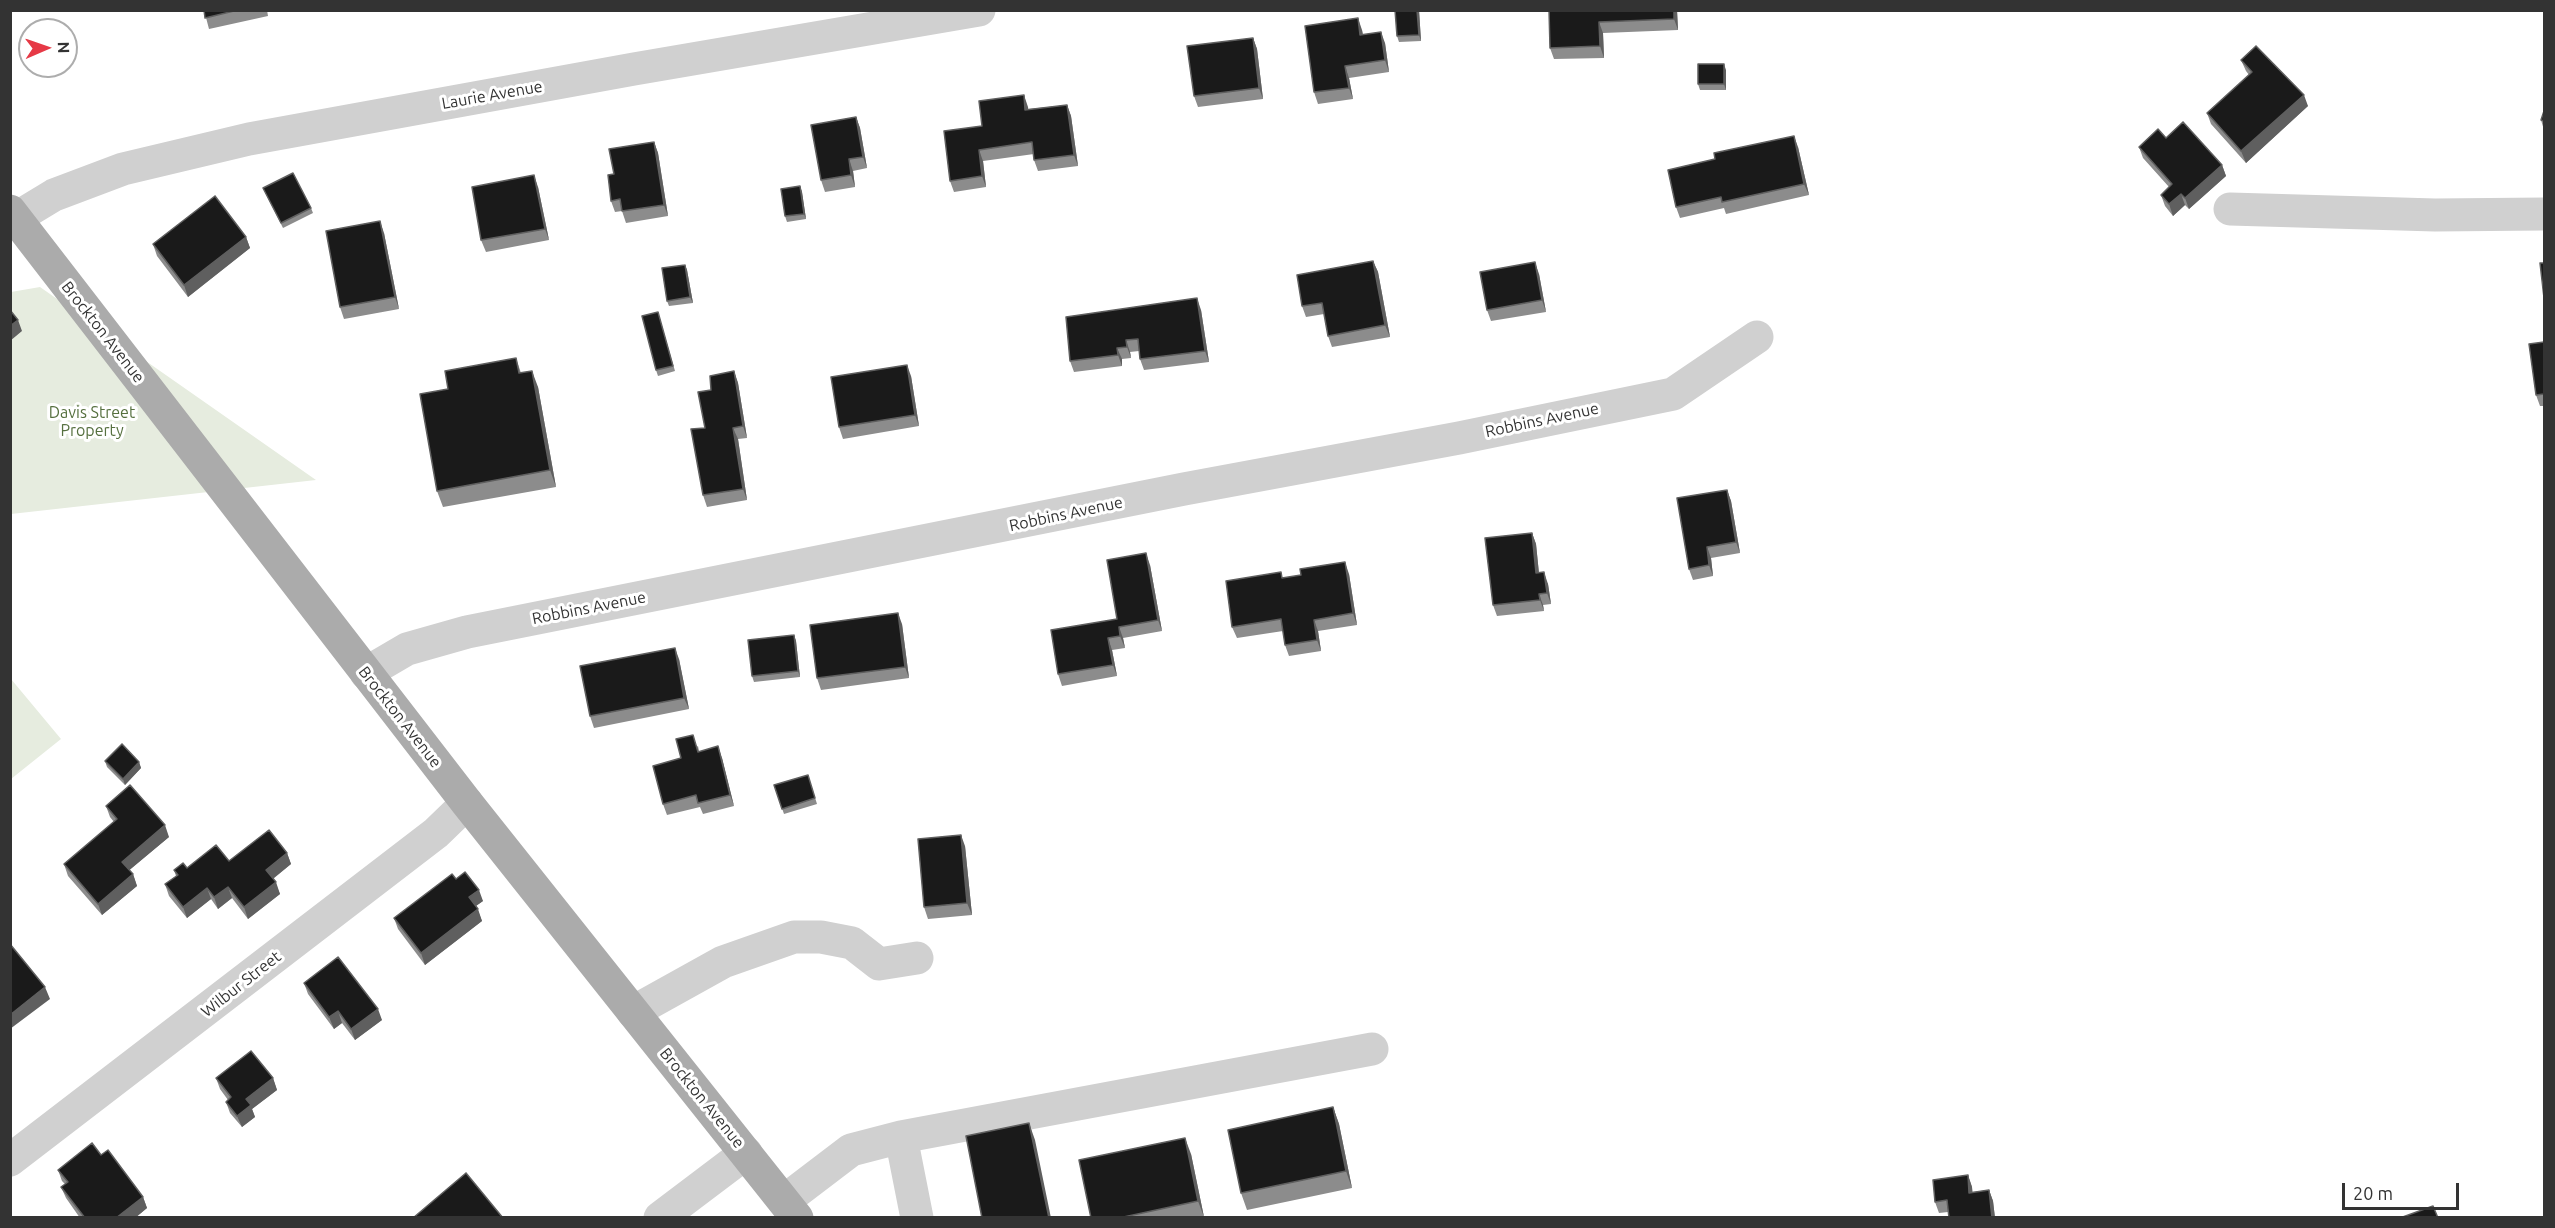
<!DOCTYPE html>
<style>
body{margin:0}
#map{position:relative;width:2555px;height:1228px;overflow:hidden;background:#fff;font-family:Ubuntu,sans-serif}
canvas{display:block}
.frame{position:absolute;inset:0;border:12px solid #333;pointer-events:none}
.north{position:absolute;left:18px;top:18px;width:60px;height:60px;box-sizing:border-box;background:#fff;border:2px solid #adadad;border-radius:50%;rotate:88deg;font-size:16px;font-weight:700;line-height:24px;text-align:center;color:#333}
.north::after{content:'';display:block;margin:auto;width:21px;height:27px;background:#e63946;clip-path:polygon(50% 0,100% 100%,50% 72%,0 100%)}
.scale{position:absolute;left:2342px;top:1183px;width:117px;height:27px;box-sizing:border-box;border:3px solid #333;border-top:0;padding-left:8px;font-size:18px;line-height:21px;white-space:nowrap;color:#333;-webkit-text-stroke:4px #fff;paint-order:stroke}
</style>
<div id="map">
<canvas width="2555" height="1228"></canvas>
<div class="frame"></div>
<div class="north">N</div>
<div class="scale">20 m</div>
</div>
<script>
const ctx = document.querySelector('canvas').getContext('2d');
ctx.lineJoin = 'round';
function fillPath(path, color) { ctx.fillStyle = color; ctx.fill(path, 'evenodd'); }
const shape = rows => new Path2D(rows.map(r => 'M' + r).join(''));
function strokePath(path, color, width, dash) { ctx.strokeStyle = color; ctx.lineWidth = width; ctx.lineCap = dash ? 'butt' : 'round'; ctx.setLineDash(dash || []); ctx.stroke(path); }
function label(font, color, halo, rows, align = 'center') {
  ctx.font = font + ' Ubuntu,sans-serif'; ctx.lineWidth = 6; ctx.setLineDash([]); ctx.textBaseline = 'middle'; ctx.strokeStyle = halo; ctx.fillStyle = color; for (const [text, x, y, turn = 0] of rows) {
    ctx.save(); ctx.translate(x, y); ctx.rotate((+turn || 0) * Math.PI / 180); ctx.textAlign = isNaN(turn) ? turn : align; if (halo) ctx.strokeText(text, 0, 0); ctx.fillText(text, 0, 0); ctx.restore();
  }
}
fillPath(shape([
 [40,287,316,480,11,514,11,292],
 [11,679,61,739,11,779,10,779]
]), '#e6ecdf');
strokePath(shape([
 [2230,209,2435,215,2544,214],
 [16,218,54,195,123,169,249,139,634,69,979,10],
 [366,673,407,649,467,632,1184,489,1459,438,1673,394,1757,337],
 [633,1012,723,962,794,937,821,937,852,943,879,964,917,958],
 [901,1137,917,1218],
 [10,1160,436,833,467,803],
 [784,1201,851,1150,901,1137,1372,1049],
 [660,1218,746,1153]
]), '#d0d0d0', 33);
strokePath(shape([
 [10,211,467,803,797,1218]
]), '#ababab', 33);
fillPath(shape([
 [204,10,267,10,268,16,209,29],
 [1419,10,1421,41,1399,42,1397,36],
 [1549,10,1677,10,1678,30,1603,33,1604,58,1554,59,1550,48],
 [1362,30,1363,34,1385,43,1389,72,1349,78,1353,99,1318,104,1314,92],
 [1253,38,1257,49,1263,99,1198,107,1194,96],
 [2241,60,2308,106,2246,163,2211,124,2207,113,2249,75,2246,71],
 [1726,70,1726,90,1700,90,1698,84],
 [1067,105,1071,116,1078,166,1038,171,1034,160,1034,154,983,161,986,187,954,192,950,181,982,126,1028,107,1028,109],
 [2544,111,2544,130,2541,120],
 [856,117,860,128,867,168,853,171,855,187,825,192,821,180],
 [2166,138,2222,165,2226,176,2189,209,2185,205,2173,216,2165,206,2161,195,2169,187,2143,158,2139,147],
 [654,142,658,153,668,216,626,223,622,211,615,212,611,201],
 [1798,147,1809,195,1726,214,1724,208,1680,218,1676,207],
 [800,186,802,192,806,219,787,222,785,216],
 [538,187,549,240,486,252,481,240],
 [263,188,311,208,313,213,283,228],
 [384,233,399,309,344,319,340,307],
 [246,237,250,248,188,297,157,256,153,244],
 [1373,261,1378,272,1390,337,1332,347,1328,336,1324,314,1306,317,1302,306],
 [685,265,687,270,693,303,669,306,667,301],
 [1539,274,1546,312,1491,321,1487,310],
 [1201,310,1209,362,1144,370,1140,359,1139,351,1130,352,1131,358,1122,359,1122,366,1074,372,1070,361],
 [658,312,675,371,658,376,656,370],
 [2544,342,2544,406,2540,406,2536,395],
 [516,358,521,373,538,387,556,487,443,507,437,491,448,389],
 [734,371,738,383,747,438,738,439,747,500,707,507,703,495,705,428,711,390],
 [911,376,919,426,843,439,839,427],
 [1727,490,1731,501,1740,553,1711,558,1713,576,1693,580,1689,569],
 [1532,533,1536,544,1539,573,1548,584,1551,604,1543,605,1544,611,1497,616,1493,605],
 [1150,565,1162,631,1123,638,1125,648,1112,650,1117,676,1062,686,1058,674,1117,619],
 [1349,574,1357,625,1318,631,1321,651,1289,656,1285,645,1283,631,1237,638,1232,627,1283,578],
 [902,624,909,678,821,690,817,678],
 [794,635,796,641,800,677,754,682,752,676],
 [679,659,689,709,594,728,590,716],
 [698,746,699,751,722,758,734,806,703,814,700,807,667,815,663,804,681,758],
 [105,761,139,762,141,768,125,785,107,767],
 [808,775,817,804,784,814,774,785],
 [106,806,169,837,129,870,133,874,137,886,102,915,68,876,64,864,114,822,110,817],
 [965,846,972,915,928,919,924,907],
 [287,853,291,864,273,879,280,894,248,919,232,898,218,909,211,899,187,918,169,896,165,884,176,876,174,870],
 [456,879,483,901,476,906,482,921,425,965,398,929,394,918],
 [304,983,382,1020,355,1040,342,1023,334,1029,308,994],
 [216,1078,273,1078,277,1090,252,1109,255,1117,242,1127,230,1113,226,1102,228,1100,220,1089],
 [1333,1107,1339,1124,1352,1188,1247,1210,1241,1193],
 [1191,1154,1204,1217,1091,1218],
 [101,1155,143,1197,147,1208,135,1218,80,1218,66,1198,61,1187,65,1184,62,1181,58,1170],
 [1968,1175,1972,1187,1972,1192,1989,1190,1993,1201,1995,1218,1949,1218,1948,1212,1939,1213,1935,1202]
]), '#8c8c8c');
fillPath(shape([
 [1417,10,1419,10,1421,41,1419,35],
 [1674,10,1677,10,1678,30,1674,19],
 [1358,18,1362,30,1364,46,1360,35],
 [1599,22,1603,33,1604,58,1600,46],
 [1381,32,1385,43,1389,72,1385,60],
 [1253,38,1257,49,1263,99,1259,88],
 [1724,64,1726,70,1726,90,1724,84],
 [1345,66,1349,78,1353,99,1349,88],
 [1024,95,1028,107,1030,121,1025,110],
 [2304,95,2308,106,2246,163,2241,151],
 [1067,105,1071,116,1078,166,1074,155],
 [856,117,860,128,867,168,863,157],
 [1794,136,1798,147,1809,195,1804,184],
 [654,142,658,153,668,216,664,205],
 [979,150,983,161,986,187,982,176],
 [849,159,853,171,855,187,851,175],
 [2222,165,2226,176,2189,209,2185,198],
 [534,175,538,187,549,240,545,229],
 [800,186,802,192,806,219,804,214],
 [2181,194,2185,205,2173,216,2169,204],
 [380,221,384,233,399,309,395,297],
 [246,237,250,248,188,297,184,285],
 [1373,261,1378,272,1390,337,1385,325],
 [1535,262,1539,274,1546,312,1542,300],
 [685,265,687,270,693,303,690,297],
 [1197,298,1201,310,1209,362,1205,351],
 [18,320,22,331,10,341,10,326],
 [1126,340,1130,352,1131,358,1127,347],
 [1117,348,1122,359,1122,366,1118,355],
 [907,365,911,376,919,426,915,415],
 [532,371,538,387,556,487,550,470],
 [734,371,738,383,747,438,743,426],
 [733,428,738,439,747,500,743,489],
 [1727,490,1731,501,1740,553,1736,542],
 [1532,533,1536,544,1540,584,1536,573],
 [1707,547,1711,558,1713,576,1709,565],
 [1146,553,1150,565,1162,631,1158,620],
 [1345,562,1349,574,1357,625,1353,613],
 [1544,572,1548,584,1551,604,1547,593],
 [1539,594,1543,605,1544,611,1540,600],
 [898,613,902,624,909,678,905,667],
 [1314,620,1318,631,1321,651,1317,640],
 [1119,627,1123,638,1125,648,1120,636],
 [794,635,796,641,800,677,798,671],
 [1108,638,1112,650,1117,676,1113,665],
 [675,648,679,659,689,709,684,698],
 [718,746,722,758,734,806,730,795],
 [139,762,141,768,125,785,123,779],
 [165,825,169,837,126,873,122,862],
 [961,835,965,846,972,915,967,903],
 [287,853,291,864,270,881,266,870],
 [133,874,137,886,102,915,98,904],
 [276,882,280,894,248,919,244,907],
 [228,887,232,898,218,909,214,897],
 [207,888,211,899,187,918,183,907],
 [479,890,483,901,473,908,469,897],
 [478,909,482,921,425,965,421,953],
 [45,987,50,999,10,1029,10,1015],
 [378,1009,382,1020,355,1040,351,1029],
 [338,1011,342,1023,334,1029,329,1017],
 [273,1078,277,1090,252,1109,255,1117,242,1127,237,1116,246,1099],
 [1333,1107,1339,1124,1352,1188,1346,1171],
 [1029,1123,1035,1140,1051,1218,1049,1218],
 [1185,1138,1191,1154,1204,1217,1198,1201],
 [1968,1175,1972,1187,1974,1204,1969,1193],
 [1989,1190,1993,1201,1995,1218,1992,1218],
 [143,1197,147,1208,135,1218,116,1218]
]), '#5f5f5f');
const building = shape([
 [204,10,238,10,205,18,204,10],
 [1395,10,1417,10,1419,35,1397,36,1395,10],
 [1549,10,1674,10,1674,19,1599,22,1600,46,1550,48,1549,10],
 [1358,18,1360,35,1381,32,1385,60,1345,66,1349,88,1314,92,1305,26,1358,18],
 [1253,38,1259,88,1194,96,1187,46,1253,38],
 [2256,46,2304,95,2241,151,2207,113,2252,72,2241,60,2256,46],
 [1698,64,1724,64,1724,84,1698,84,1698,64],
 [1024,95,1025,110,1067,105,1074,155,1034,160,1032,142,979,150,982,176,950,181,944,131,982,126,979,101,1024,95],
 [2544,111,2544,121,2541,120,2544,111],
 [856,117,863,157,849,159,851,175,821,180,811,125,856,117],
 [2183,122,2222,165,2185,198,2181,194,2169,204,2161,195,2172,184,2139,147,2158,129,2166,138,2183,122],
 [1794,136,1804,184,1722,202,1721,197,1676,207,1668,170,1715,159,1714,153,1794,136],
 [654,142,664,205,622,211,620,199,611,201,608,175,614,174,609,149,654,142],
 [293,173,311,208,281,223,263,188,293,173],
 [534,175,545,229,481,240,472,187,534,175],
 [800,186,804,214,785,216,781,189,800,186],
 [215,196,246,237,184,285,153,244,215,196],
 [380,221,395,297,340,307,326,231,380,221],
 [1373,261,1385,325,1328,336,1322,303,1302,306,1297,275,1373,261],
 [1535,262,1542,300,1487,310,1480,272,1535,262],
 [2540,263,2544,263,2544,298,2540,263],
 [685,265,690,297,667,301,662,268,685,265],
 [1197,298,1205,351,1140,359,1138,339,1126,340,1127,347,1117,348,1118,355,1070,361,1066,317,1197,298],
 [10,310,18,320,10,326,10,310],
 [658,312,673,366,656,370,642,316,658,312],
 [2544,342,2544,394,2536,395,2529,344,2544,342],
 [516,358,519,373,532,371,550,470,437,491,420,394,448,389,445,371,516,358],
 [907,365,915,415,839,427,831,377,907,365],
 [734,371,743,426,733,428,743,489,703,495,691,429,705,428,698,392,711,390,710,376,734,371],
 [1727,490,1736,542,1707,547,1709,565,1689,569,1677,498,1727,490],
 [1532,533,1536,573,1544,572,1547,593,1539,594,1540,600,1493,605,1485,538,1532,533],
 [1146,553,1158,620,1119,627,1120,636,1108,638,1113,665,1058,674,1051,630,1117,619,1107,560,1146,553],
 [1345,562,1353,613,1314,620,1317,640,1285,645,1281,619,1232,627,1226,581,1281,572,1282,578,1301,575,1300,569,1345,562],
 [898,613,905,667,817,678,810,625,898,613],
 [794,635,798,671,752,676,748,640,794,635],
 [675,648,684,698,590,716,580,666,675,648],
 [693,735,698,752,718,746,730,795,698,803,696,795,663,804,653,766,681,758,676,739,693,735],
 [122,744,139,762,123,779,105,761,122,744],
 [808,775,815,798,782,809,774,785,808,775],
 [130,785,165,825,122,862,133,874,98,904,64,864,117,819,106,806,130,785],
 [269,830,287,853,266,870,276,882,244,907,228,887,214,897,207,888,183,907,165,884,178,875,174,870,183,863,187,868,216,845,229,861,269,830],
 [961,835,967,903,924,907,918,839,961,835],
 [465,872,479,890,469,897,478,909,421,953,394,918,452,874,456,879,465,872],
 [10,944,45,987,10,1015,10,944],
 [338,957,378,1009,351,1029,338,1011,329,1017,304,983,338,957],
 [251,1051,273,1078,246,1099,251,1105,237,1116,226,1102,231,1097,216,1078,251,1051],
 [1333,1107,1346,1171,1241,1193,1228,1130,1333,1107],
 [1029,1123,1049,1218,982,1218,966,1136,1029,1123],
 [1185,1138,1198,1201,1119,1218,1091,1218,1079,1160,1185,1138],
 [92,1143,101,1155,108,1150,143,1197,116,1218,85,1218,61,1187,68,1182,58,1170,92,1143],
 [466,1173,503,1218,413,1218,466,1173],
 [1968,1175,1969,1193,1989,1190,1992,1218,1949,1218,1947,1200,1935,1202,1933,1180,1968,1175],
 [2433,1206,2438,1218,2400,1218,2433,1206]
]);
fillPath(building, '#1a1a1a');
strokePath(building, '#5f5f5f', 1.5);
label('16px', '#333', '#fff', [
 ["Laurie Avenue",492,95,-10],
 ["Brockton Avenue",103,332,52],
 ["Robbins Avenue",1542,420,-12],
 ["Robbins Avenue",1066,514,-12],
 ["Robbins Avenue",589,608,-11],
 ["Brockton Avenue",400,717,52],
 ["Wilbur Street",241,984,-38],
 ["Brockton Avenue",702,1098,51]
]);
label('16px', '#56703f', '#fff', [
 ["Davis Street",92,413],
 ["Property",92,431]
]);
</script>
